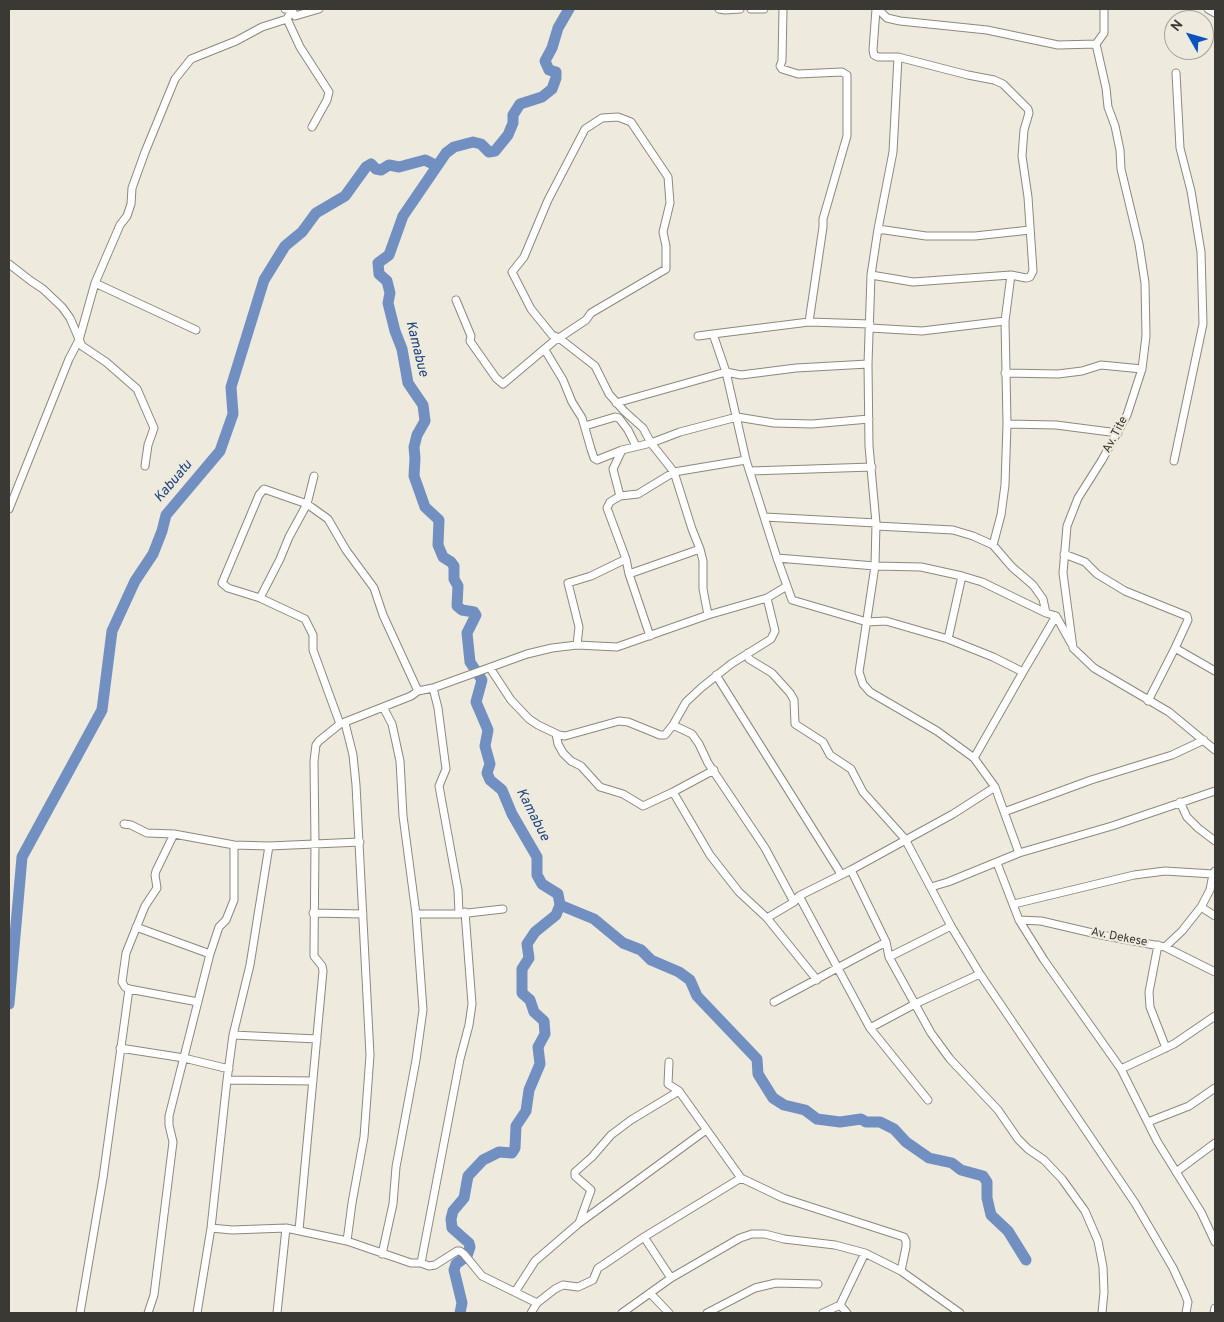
<!DOCTYPE html>
<style>
body{margin:0}
#map{position:relative;width:1224px;height:1322px;overflow:hidden;background:#efeade;font-family:Overpass,sans-serif}
canvas{display:block}
.frame{position:absolute;inset:0;border:10px solid #3b3934;pointer-events:none}
.north{position:absolute;left:1164px;top:10px;width:50px;height:50px;box-sizing:border-box;background:#efeade;border:1px solid #a7a39a;border-radius:50%;rotate:308deg;font-size:14px;font-weight:700;line-height:20px;text-align:center;color:#3b3934}
.north::after{content:'';display:block;margin:auto;width:18px;height:22px;background:#0b54be;clip-path:polygon(50% 0,100% 100%,50% 72%,0 100%)}
</style>
<div id="map">
<canvas width="1224" height="1322"></canvas>
<div class="frame"></div>
<div class="north">N</div>
</div>
<script>
const ctx = document.querySelector('canvas').getContext('2d');
ctx.lineJoin = 'round';
const shape = rows => new Path2D(rows.map(r => 'M' + r).join(''));
function strokePath(path, color, width, dash) { ctx.strokeStyle = color; ctx.lineWidth = width; ctx.lineCap = dash ? 'butt' : 'round'; ctx.setLineDash(dash || []); ctx.stroke(path); }
function label(font, color, halo, rows, align = 'center') {
  ctx.font = font + ' Overpass,sans-serif'; ctx.lineWidth = 4.5; ctx.setLineDash([]); ctx.textBaseline = 'middle'; ctx.strokeStyle = halo; ctx.fillStyle = color; for (const [text, x, y, turn = 0] of rows) {
    ctx.save(); ctx.translate(x, y); ctx.rotate((+turn || 0) * Math.PI / 180); ctx.textAlign = isNaN(turn) ? turn : align; if (halo) ctx.strokeText(text, 0, 0); ctx.fillText(text, 0, 0); ctx.restore();
  }
}
strokePath(shape([
 [560,905,594,919,623,943,641,950,651,960,679,972,690,980,697,996,757,1059,758,1074,773,1098,784,1105,805,1110,817,1119,840,1122,861,1119,866,1122,880,1122,894,1129,906,1142,929,1158,952,1163,961,1170,983,1176,987,1182,987,1198,991,1215,1008,1231,1026,1260],
 [9,1004,22,857,102,710,112,631,135,581,153,554,162,531,166,515,220,451,233,414,231,387,264,280,285,246,302,232,316,213,345,196,366,167,371,164,376,169,381,170,389,165,399,167,425,160,437,166],
 [460,1313,462,1303,454,1270,456,1264,467,1256,470,1247,469,1243,452,1228,451,1219,453,1211,464,1198,468,1176,483,1160,499,1152,512,1153,515,1148,516,1126,526,1111,529,1090,540,1064,538,1047,545,1034,544,1021,534,1012,530,1000,522,993,522,969,529,958,527,944,535,932,556,915,560,905,558,894,542,884,537,875,537,857,512,814,502,790,490,780,487,773,490,764,485,746,488,730,476,702,482,680,470,662,467,633,476,615,474,612,462,610,457,606,458,586,454,579,454,566,451,562,443,557,438,545,439,520,425,507,414,476,415,458,414,447,417,435,425,421,423,405,408,383,402,349,395,331,388,303,390,293,387,281,379,274,378,263,389,255,403,216,446,153,454,147,473,142,481,144,489,152,495,151,508,135,513,123,513,115,520,104,542,97,552,89,556,78,556,72,549,70,545,61,552,48,558,28,569,9]
]), '#7190c1', 11);
const minor = shape([
 [285,9,292,10,295,16,319,9],
 [719,9,725,10,740,9],
 [751,9,764,9],
 [783,9,782,61,780,66,782,69,798,74,842,72,847,75,847,136,823,219,823,227,809,322],
 [878,9,887,18,900,21,987,30,1058,45,1096,44],
 [1208,9,1215,13],
 [287,19,300,47,329,92,327,100,312,127],
 [1096,44,1106,88,1108,107,1115,126,1120,150,1121,169,1139,244,1145,283,1146,336,1142,369,1127,415,1102,460,1078,498,1067,526,1063,573,1073,648,1094,668,1169,712,1215,750],
 [1096,44,1104,33,1104,9],
 [898,57,893,152,878,229,871,275,868,364,869,446,876,523,875,566,859,672,863,684,870,692,937,731,974,758,995,787,1019,853],
 [878,229,926,236,975,236,1030,230],
 [9,264,31,281,43,289,62,307,70,318,82,346,106,362,137,389,154,428,148,445,145,466],
 [871,275,913,282,1011,275,1026,278,1030,277,1033,271,1028,197,1022,156,1024,130,1029,113,1028,109,1003,84,994,80,968,75,898,57,878,57,874,55,873,50,876,9],
 [95,283,196,330],
 [456,300,471,336,470,341,496,378,503,384,554,341,559,338,586,320,591,313,666,269,666,246,663,232,670,203,668,177,631,122,618,117,602,118,585,129,548,200,524,257,512,272,531,309,552,335,559,338,595,366,609,394,624,411,643,428,651,443,674,472,692,529,700,549,703,561,703,589,708,615],
 [870,328,922,331,1005,321],
 [713,334,809,322,870,324],
 [698,336,713,334,726,372,746,460,777,558,792,600,867,622,886,621,948,639,993,657,1023,672,1056,616],
 [545,350,563,380,572,402,582,418,591,449,594,458,597,460,622,450,651,443,680,432,737,417,774,423,812,424,869,419],
 [1005,373,1058,374,1082,371,1101,365,1142,369],
 [616,403,726,372,741,375,796,368,868,364],
 [1007,424,1056,425,1118,433],
 [585,426,615,417,619,418,628,430,636,446],
 [622,450,613,469,620,496,610,502,607,508,626,559,629,574,650,636],
 [1174,461,1203,324,1201,252,1191,191,1180,148,1176,73],
 [750,471,872,467],
 [620,496,638,494,674,472,746,460],
 [9,509,69,359,79,340,95,283,120,225,127,216,131,204,132,188,145,152,175,79,191,59,236,41,262,27,287,19,292,10],
 [765,517,876,523],
 [876,526,953,530,973,536,993,545,1012,567,1033,585,1043,599,1046,613,1056,616,1071,643],
 [993,545,1001,515,1005,485,1007,424,1005,321,1011,275],
 [1064,554,1085,562,1097,574,1125,591,1187,616,1188,620,1175,648],
 [777,558,875,566,921,567,962,576,982,582,1046,613],
 [629,574,700,549],
 [260,598,280,559,289,537,307,504,314,476],
 [948,639,962,576],
 [577,645,579,627,568,583,591,576,626,559],
 [748,653,749,659,772,673,790,693,794,700,795,724,823,742,830,755,851,769,863,792,905,839,951,926,980,974,1135,1203,1173,1268,1185,1294,1188,1302,1186,1313],
 [490,668,511,700,529,719,538,725,559,735,565,736,619,721,628,722,660,735,665,735,673,725,692,734,699,744,708,763,765,848,794,902],
 [716,675,841,874],
 [433,688,438,708,446,769,439,786,458,890,459,914],
 [1148,701,1175,648,1215,671],
 [345,723,353,755,356,785,370,1055,364,1137,352,1203,347,1241],
 [340,724,313,650,313,635,305,619,260,598,228,588,222,583,259,495,264,489,307,504,328,519,346,550,374,588,383,615,418,691],
 [673,725,686,702,701,688,731,664,771,639,775,631,767,598],
 [556,734,558,744,563,753,571,761,581,766,600,787,623,794,643,806,673,792,714,770],
 [974,758,1023,672],
 [673,792,710,855,739,892,767,918,817,980],
 [1180,802,1187,817,1198,828,1215,841],
 [1004,812,1091,780,1172,755,1204,740],
 [124,824,131,825,147,833,174,834,234,845,269,846,360,842],
 [174,834,156,871,155,875,157,888,145,906,126,953,122,982,125,987,129,989,198,1002],
 [997,863,1019,920,1044,960,1121,1069,1157,1141,1201,1212,1215,1242],
 [851,870,886,942,889,957,931,1033,950,1059,998,1110,1018,1139,1028,1149,1044,1160,1062,1179,1085,1211,1098,1241,1103,1267,1104,1292,1102,1313],
 [931,887,948,882,1019,853,1112,826,1215,791],
 [799,896,870,1028,928,1100],
 [1014,904,1134,875,1165,871,1213,874],
 [1201,907,1215,916],
 [313,913,363,914],
 [416,914,459,914,503,909],
 [767,918,794,902,799,896,851,870,953,814,995,787],
 [1019,920,1041,921,1101,935,1165,947,1215,972],
 [136,927,210,954],
 [1158,945,1149,992,1150,1007,1166,1048],
 [1165,947,1182,931,1201,907,1210,890,1213,874,1215,871],
 [889,957,951,926],
 [774,1002,886,942],
 [870,1028,915,1004,980,974],
 [233,1035,317,1039],
 [120,1048,184,1058,229,1069],
 [669,1062,668,1084,679,1091,741,1178,783,1198,904,1237,906,1241,906,1247,901,1271],
 [1121,1069,1174,1044,1215,1016],
 [227,1080,313,1081],
 [1148,1122,1189,1106,1215,1088],
 [1176,1172,1215,1143],
 [579,1223,591,1190,575,1176,575,1172,592,1157,611,1135,631,1120,679,1091],
 [211,1228,232,1230,286,1228,277,1313],
 [286,1228,347,1241,411,1263,421,1263,429,1266,435,1265,457,1251,460,1251,464,1254,482,1276,537,1303],
 [299,1230,323,971,322,966,314,956,314,952,315,844,314,761,316,745,319,741,340,724,411,696,418,691,433,688,527,654,552,648,577,645,617,647,708,615,767,598,787,586],
 [644,1237,671,1278],
 [382,1254,393,1204,396,1167,416,1060,423,1010,416,914,403,816,400,761,392,724,383,707],
 [421,1263,460,1059,469,1025,472,1004,465,912],
 [515,1292,535,1261,578,1224,706,1130],
 [650,1293,669,1313],
 [840,1305,847,1313],
 [80,1313,103,1178,129,989],
 [148,1313,154,1295,173,1142,169,1125,169,1116,210,954,219,927,226,920,234,900,234,845],
 [197,1313,211,1228,227,1080,233,1035,250,965,269,846],
 [531,1313,537,1303,555,1289,563,1285,578,1287,593,1280,598,1268,603,1265,644,1237,741,1178],
 [622,1313,671,1278,740,1238,752,1234,765,1234,784,1239,835,1245,865,1253,901,1271,960,1313],
 [707,1313,755,1288,776,1283,818,1284],
 [823,1313,840,1305,865,1253],
 [1214,1313,1215,1308]
]);
strokePath(minor, '#8d887d', 9);
strokePath(minor, '#fff', 7);
label('12px', '#3b3934', '#efeade', [
 ["Av. Tite",1116,435,-62],
 ["Av. Dekese",1119,938,11]
]);
label('italic 14px', '#1b417e', '#efeade', [
 ["Kamabue",416,349,76],
 ["Kabuatu",174,482,-50],
 ["Kamabue",532,815,63]
]);
</script>
